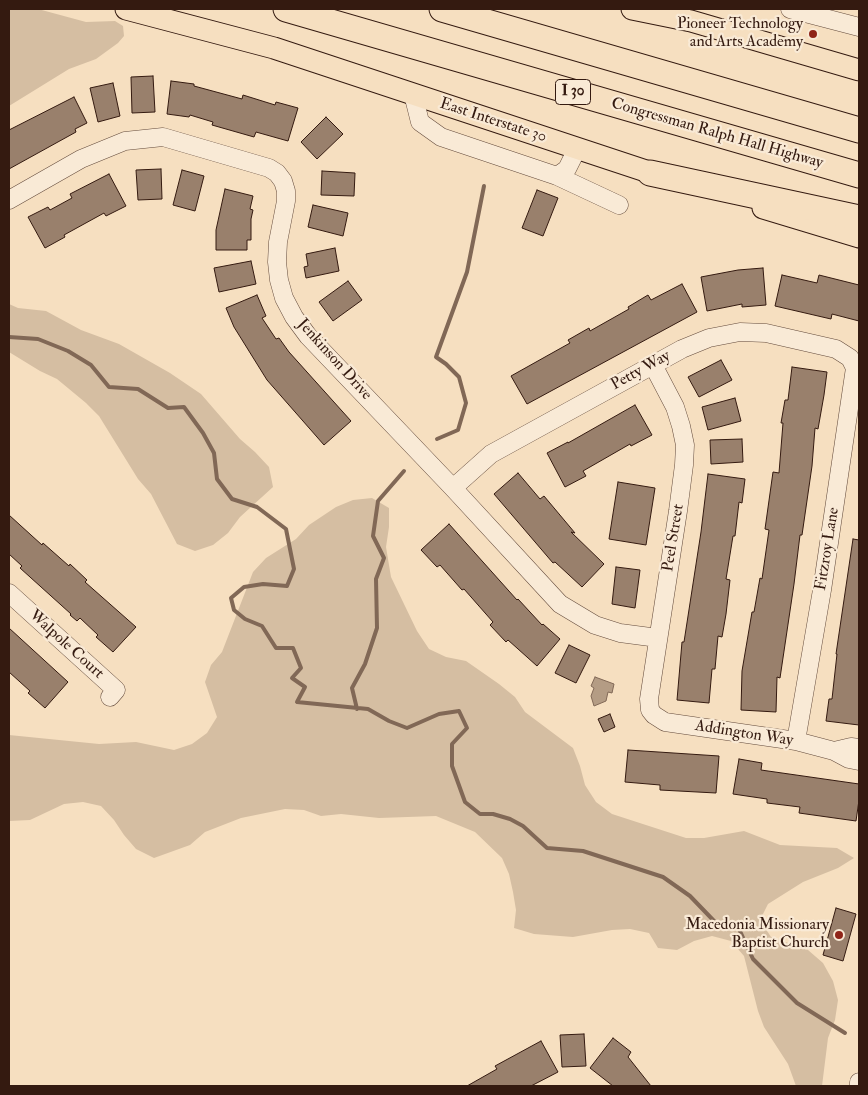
<!DOCTYPE html>
<style>
body{margin:0}
#map{position:relative;width:868px;height:1095px;overflow:hidden;background:#f6dfc0;font-family:"IM FELL Double Pica",serif}
canvas{display:block}
.frame{position:absolute;inset:0;border:10px solid #341a10;pointer-events:none}
</style>
<div id="map">
<canvas width="868" height="1095"></canvas>
<div class="frame"></div>
</div>
<script>
const ctx = document.querySelector('canvas').getContext('2d');
ctx.lineJoin = 'round';
function fillPath(path, color) { ctx.fillStyle = color; ctx.fill(path, 'evenodd'); }
const shape = rows => new Path2D(rows.map(r => 'M' + r).join(''));
function strokePath(path, color, width, dash) { ctx.strokeStyle = color; ctx.lineWidth = width; ctx.lineCap = dash ? 'butt' : 'round'; ctx.setLineDash(dash || []); ctx.stroke(path); }
function label(font, color, halo, rows, align = 'center') {
  ctx.font = font + ' "IM FELL Double Pica",serif'; ctx.lineWidth = 4.5; ctx.setLineDash([]); ctx.textBaseline = 'middle'; ctx.strokeStyle = halo; ctx.fillStyle = color; for (const [text, x, y, turn = 0] of rows) {
    ctx.save(); ctx.translate(x, y); ctx.rotate((+turn || 0) * Math.PI / 180); ctx.textAlign = isNaN(turn) ? turn : align; if (halo) ctx.strokeText(text, 0, 0); ctx.fillText(text, 0, 0); ctx.restore();
  }
}
fillPath(shape([
 [9,9,38,9,86,22,115,21,123,26,124,36,118,43,96,59,69,69,9,106],
 [9,304,18,308,46,311,81,330,119,344,170,373,201,394,240,439,255,452,269,467,273,487,240,517,228,533,213,545,195,551,177,544,151,494,138,479,99,416,86,403,57,379,40,371,9,352],
 [372,498,389,508,389,527,386,547,391,577,417,631,429,649,446,657,466,661,499,684,515,697,525,712,573,748,580,766,585,785,596,802,612,814,686,838,704,838,744,831,780,845,837,848,854,858,838,868,803,882,768,904,760,920,771,937,808,950,823,963,833,981,838,1000,835,1020,828,1038,822,1086,796,1086,788,1064,764,1027,758,1011,744,956,731,941,712,936,694,941,677,950,658,948,649,933,630,929,612,930,573,937,534,934,514,928,516,910,513,892,509,874,502,858,475,832,436,816,379,818,341,814,321,816,304,810,285,809,241,818,205,832,190,845,154,858,136,849,124,835,114,820,101,806,83,802,64,804,30,820,9,821,9,735,99,744,136,742,174,750,192,744,207,733,217,717,205,682,211,665,222,652,253,572,266,558,296,539,309,525,336,507,353,500]
]), '#d5bea2');
const water = shape([
 [595,677,614,684,612,693,608,692,606,701,594,706,591,696,594,688,591,686,595,677]
]);
fillPath(water, '#b49c84');
strokePath(water, '#816856', 1);
strokePath(shape([
 [9,337,38,339,68,351,91,365,109,387,138,389,168,408,184,407,203,433,214,453,217,479,232,499,257,507,286,529,294,569,287,586,263,584,244,587,231,598,234,610,245,619,262,626,276,648,293,648,301,668,292,678,305,687,297,702,368,709,389,721,407,728,439,714,459,711,467,728,452,744,452,766,465,802,480,814,493,814,510,819,523,826,547,848,583,851,663,877,690,896,715,922,739,929,753,959,797,1003,845,1033],
 [437,439,458,430,466,403,459,377,446,364,436,357,467,272,484,186],
 [357,709,352,688,365,664,377,628,376,579,384,558,373,536,378,501,404,471]
]), '#816856', 4);
const building = shape([
 [153,76,155,112,132,113,131,77,153,76],
 [171,81,194,84,194,86,242,99,243,95,275,105,276,102,298,108,288,141,256,132,254,137,212,125,213,122,190,115,189,117,167,114,171,81],
 [113,83,120,116,98,122,90,88,113,83],
 [74,97,87,123,75,129,76,132,9,169,9,130,74,97],
 [326,117,343,134,317,159,301,142,326,117],
 [161,169,162,199,138,200,136,170,161,169],
 [182,170,204,176,195,211,173,205,182,170],
 [322,171,355,173,354,196,321,195,322,171],
 [109,174,126,206,106,216,104,213,64,235,65,237,45,248,28,217,48,207,50,210,72,198,70,194,109,174],
 [225,189,253,196,250,209,253,210,251,219,251,240,247,240,247,250,216,250,216,230,225,189],
 [537,190,558,198,543,236,522,228,537,190],
 [313,205,348,213,343,236,308,227,313,205],
 [335,248,339,271,306,278,304,267,308,266,306,254,335,248],
 [251,261,256,284,219,292,214,268,251,261],
 [763,268,766,305,742,307,742,304,707,311,701,277,738,270,763,268],
 [782,275,817,283,819,275,859,285,859,321,832,314,831,319,775,306,782,275],
 [348,281,362,300,333,321,319,302,348,281],
 [682,284,697,312,527,404,511,376,570,343,568,340,589,328,590,331,629,309,628,307,648,295,651,300,682,284],
 [257,295,266,316,262,318,276,339,279,338,289,352,351,421,324,445,267,380,234,327,226,308,257,295],
 [721,360,732,380,699,397,688,377,721,360],
 [792,367,827,372,824,395,818,429,815,428,812,466,802,535,800,535,794,584,780,678,777,677,776,712,741,710,742,671,752,612,754,612,760,578,762,579,769,530,765,529,773,472,779,473,783,423,781,423,785,400,788,400,792,367],
 [735,398,741,421,708,430,702,407,735,398],
 [635,405,652,435,631,446,630,444,583,471,586,476,565,487,547,453,568,442,568,443,635,405],
 [742,439,743,462,711,464,710,440,742,439],
 [518,473,540,499,544,496,575,533,571,532,604,564,582,587,555,562,553,563,494,494,518,473],
 [708,474,745,479,742,503,739,502,735,536,733,536,726,579,730,580,726,614,722,637,718,636,715,669,712,669,709,703,677,700,682,642,684,642,701,532,708,474],
 [618,482,655,488,646,545,609,539,618,482],
 [9,515,42,545,43,543,69,566,70,564,87,580,85,582,136,627,113,652,96,637,98,635,80,618,77,621,70,615,71,614,20,568,22,566,9,554,9,515],
 [449,524,517,600,518,599,542,625,543,624,560,639,537,666,508,640,506,642,490,625,493,622,464,589,462,590,440,565,437,567,421,550,449,524],
 [853,539,859,540,859,725,826,721,829,699,832,699,837,654,836,654,853,539],
 [616,567,640,570,635,608,612,604,616,567],
 [9,628,68,682,45,708,28,693,30,691,9,672,9,628],
 [569,645,590,655,576,683,555,673,569,645],
 [610,714,615,727,604,732,598,719,610,714],
 [628,750,719,756,716,793,660,790,660,785,625,782,628,750],
 [739,759,762,763,761,770,859,784,859,800,856,821,799,813,800,807,767,803,767,799,733,794,739,759],
 [836,908,856,914,843,961,823,955,836,908],
 [584,1034,586,1066,562,1067,560,1035,584,1034],
 [613,1038,631,1052,628,1057,651,1086,613,1086,590,1068,613,1038],
 [541,1041,558,1072,531,1086,467,1086,497,1069,495,1066,541,1041]
]);
fillPath(building, '#99806c');
strokePath(building, '#341a10', 1);
const minor = shape([
 [790,9,859,27],
 [413,94,420,122,441,137,557,176,567,169,577,149],
 [557,176,619,205],
 [9,200,81,159,125,141,163,137,269,168,277,173,283,181,286,191,286,201,278,242,277,262,279,280,284,298,294,317,308,336,453,488,560,604,595,625,620,633,658,638],
 [653,365,675,407,681,426,685,445,684,465,678,511,649,699,650,710,654,715,665,722,796,741,834,751,849,759,859,761],
 [453,488,491,454,682,349,709,338,740,332,766,333,836,349,850,358,855,368,822,590,796,741],
 [9,593,116,690,110,697],
 [834,751,851,747,859,748],
 [859,1086,859,1082]
]);
const major = shape([
 [126,9,274,48,667,178],
 [632,9,691,21,859,70],
 [763,208,859,237]
]);
const highway = shape([
 [286,9,859,175],
 [442,9,859,130],
 [650,173,859,218]
]);
strokePath(minor, '#644b3c', 19);
strokePath(major, '#341a10', 23);
strokePath(highway, '#341a10', 27);
strokePath(minor, '#f9ead6', 18);
strokePath(major, '#f6dfc0', 21);
strokePath(highway, '#f6dfc0', 25);
for (const [x, y, r, color] of [
 [813,34,5,"#8f2418"],
 [839,935,5,"#8f2418"]
]) { const dot = new Path2D(); dot.arc(x, y, r, 0, 2 * Math.PI); ctx.fillStyle = color; ctx.fill(dot); strokePath(dot, '#f9ead6', 2); }
for (const [x, y, w] of [
 [573,92,35]
]) { const box = new Path2D(); box.roundRect(x - w / 2, y - 12.5, w, 25, 4); ctx.fillStyle = '#f9ead6'; ctx.fill(box); strokePath(box, '#341a10', 1); }
label('bold 15px', '#341a10', null, [
 ["I 30",573,92]
]);
label('16px', '#341a10', '#f9ead6', [
 ["Pioneer Technology",803,25],
 ["and Arts Academy",803,43],
 ["Macedonia Missionary",829,926],
 ["Baptist Church",829,944]
], 'right');
label('16px', '#341a10', '#f9ead6', [
 ["East Interstate 30",493,121,18],
 ["Congressman Ralph Hall Highway",717,134,16],
 ["Jenkinson Drive",334,360,48],
 ["Petty Way",641,371,-29],
 ["Peel Street",674,538,-81],
 ["Fitzroy Lane",828,549,-81],
 ["Walpole Court",66,645,42],
 ["Addington Way",744,734,9]
]);
</script>
